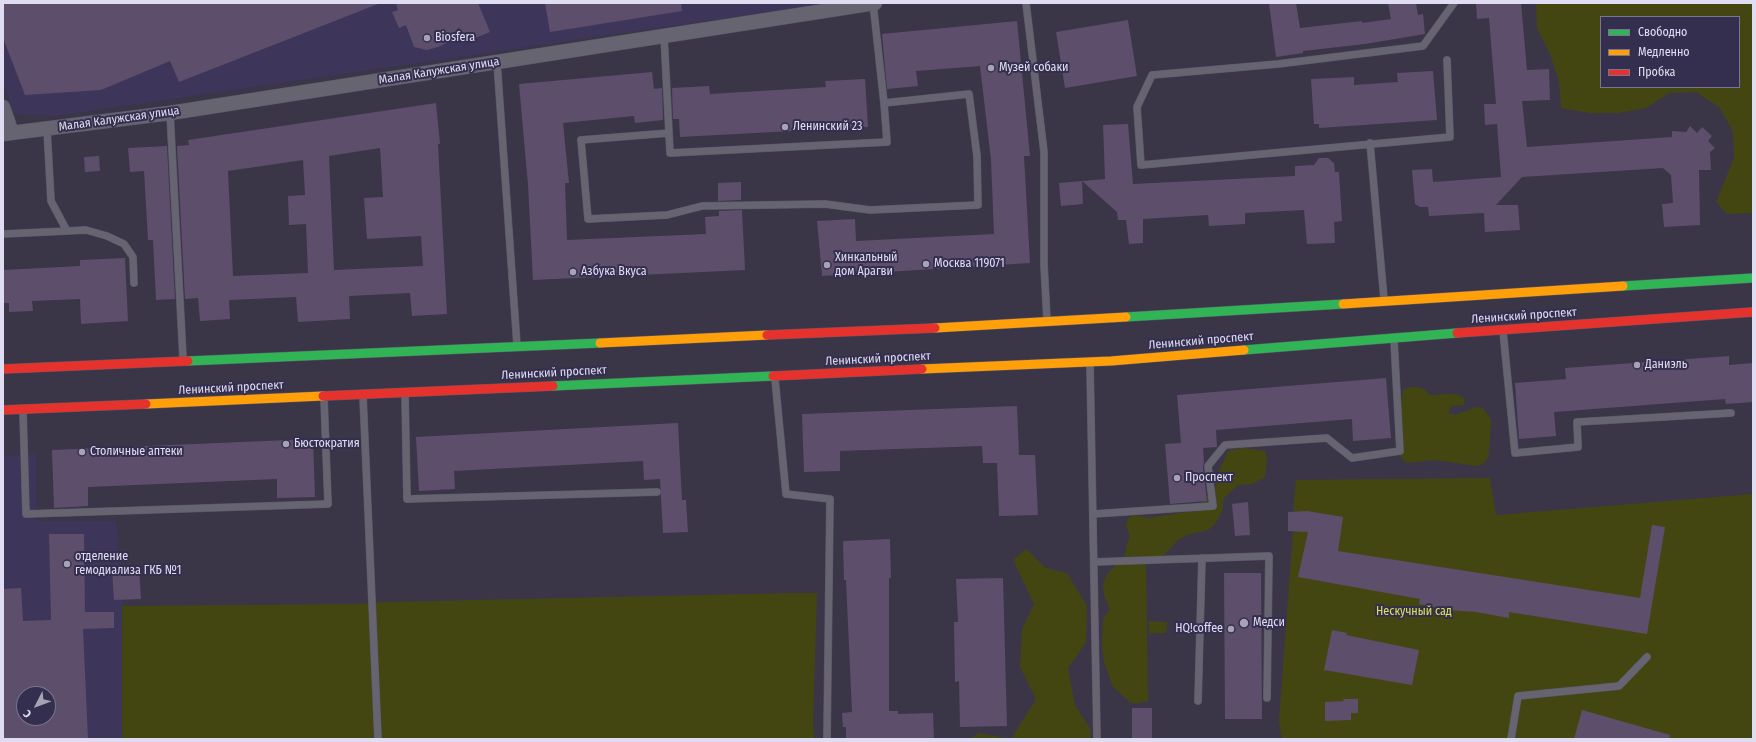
<!DOCTYPE html>
<meta charset="utf-8">
<style>
body{margin:0}
#map{position:relative;width:1756px;height:742px;overflow:hidden;background:#3a3648;font-family:"Fira Sans Condensed",sans-serif}
canvas{display:block}
.frame{position:absolute;inset:0;border:4px solid #e0ddf2;pointer-events:none}
.legend{position:absolute;left:1600px;top:16px;width:140px;height:72px;box-sizing:border-box;background:#352f4f;border:1px solid #797590;margin:0;padding:5px 7px;list-style:none;font-size:12px;color:#e0ddf2}
.legend li{display:flex;align-items:center;gap:8px;height:20px}
.legend b{width:20px;border:1px solid #797590}
.north{position:absolute;left:16px;top:686px;width:40px;height:40px;box-sizing:border-box;background:#352f4f;border:1px solid #797590;border-radius:50%;rotate:228deg;font-size:11px;font-weight:700;line-height:16px;text-align:center;color:#e0ddf2}
.north::after{content:'';display:block;margin:auto;width:14px;height:18px;background:#a6a3b6;clip-path:polygon(50% 0,100% 100%,50% 72%,0 100%)}
</style>
<div id="map">
<canvas width="1756" height="742"></canvas>
<div class="frame"></div>
<ul class="legend">
<li><b style="height:5px;background:#30b455"></b>Свободно</li>
<li><b style="height:5px;background:#ff9f0a"></b>Медленно</li>
<li><b style="height:5px;background:#e5322d"></b>Пробка</li>
</ul>
<div class="north">С</div>
</div>
<script>
const ctx = document.querySelector('canvas').getContext('2d');
ctx.lineJoin = 'round';
function fillPath(path, color) { ctx.fillStyle = color; ctx.fill(path, 'evenodd'); }
const shape = rows => new Path2D(rows.map(r => 'M' + r).join(''));
function strokePath(path, color, width, dash) { ctx.strokeStyle = color; ctx.lineWidth = width; ctx.lineCap = dash ? 'butt' : 'round'; ctx.setLineDash(dash || []); ctx.stroke(path); }
function label(font, color, halo, rows, align = 'center') {
  ctx.font = font + ' "Fira Sans Condensed",sans-serif'; ctx.lineWidth = 4; ctx.setLineDash([]); ctx.textBaseline = 'middle'; ctx.strokeStyle = halo; ctx.fillStyle = color; for (const [text, x, y, turn = 0] of rows) {
    ctx.save(); ctx.translate(x, y); ctx.rotate((+turn || 0) * Math.PI / 180); ctx.textAlign = isNaN(turn) ? turn : align; if (halo) ctx.strokeText(text, 0, 0); ctx.fillText(text, 0, 0); ctx.restore();
  }
}
fillPath(shape([
 [3,3,828,3,55,116,14,114,3,81],
 [36,454,36,521,116,521,122,606,122,739,3,739,3,456],
 [24,694,48,694,48,718,24,718]
]), '#3d365a');
fillPath(shape([
 [1536,3,1753,3,1753,213,1727,214,1716,202,1734,158,1733,131,1719,107,1696,92,1669,93,1646,108,1618,113,1590,113,1561,108,1559,81,1550,54,1537,28],
 [1601,17,1739,17,1739,87,1601,87],
 [1410,387,1417,387,1424,389,1430,395,1451,394,1458,395,1465,399,1464,405,1451,406,1448,413,1455,415,1476,407,1483,408,1491,420,1489,453,1487,459,1483,464,1477,466,1434,460,1406,463,1400,456,1400,411,1403,390],
 [1243,448,1265,451,1267,460,1265,477,1252,484,1238,485,1224,498,1222,511,1215,524,1208,530,1186,535,1177,541,1161,558,1146,563,1148,701,1135,704,1130,702,1113,687,1104,662,1102,646,1103,620,1106,614,1110,610,1104,595,1103,584,1108,573,1120,561,1126,553,1126,547,1130,536,1126,526,1128,519,1133,515,1148,518,1193,511,1216,486,1219,471,1228,451],
 [1490,478,1496,515,1753,494,1753,739,1282,739,1279,722,1293,531,1303,512,1293,511,1296,480],
 [1026,549,1046,568,1067,573,1087,606,1086,642,1068,668,1075,705,1091,730,1090,739,969,739,979,733,1011,739,1036,699,1020,667,1022,629,1034,604,1013,560],
 [793,593,817,593,813,720,814,739,122,739,122,606,358,604,386,602],
 [1149,621,1167,622,1166,633,1149,633]
]), '#444612');
fillPath(shape([
 [3,3,378,3,378,4,179,82,170,61,101,90,25,95,3,38],
 [396,3,478,3,490,32,465,42,459,27,446,43,438,47,427,50,414,47,406,25,399,28,392,12,398,10],
 [545,3,681,3,682,11,550,32],
 [1269,3,1296,3,1300,28,1362,21,1362,23,1391,19,1388,3,1416,3,1418,15,1423,14,1425,34,1365,44,1303,51,1303,53,1276,57],
 [1476,3,1521,3,1527,70,1549,69,1550,100,1522,101,1527,147,1672,137,1672,131,1686,132,1690,126,1697,133,1702,127,1712,136,1708,141,1715,148,1710,152,1711,170,1699,170,1700,225,1664,227,1662,204,1673,203,1671,175,1663,168,1522,177,1496,205,1518,205,1520,230,1485,232,1484,213,1429,216,1428,207,1420,207,1415,204,1412,170,1432,169,1433,182,1501,177,1497,124,1485,125,1484,104,1496,104,1489,18,1477,19],
 [1128,20,1137,76,1065,88,1056,32],
 [1017,21,1030,156,1024,156,1030,263,822,276,817,221,855,219,856,241,994,234,991,160,980,66,916,71,918,86,887,89,882,34],
 [1433,71,1437,120,1319,128,1319,124,1314,124,1311,79,1354,77,1354,85,1398,82,1397,73],
 [652,72,654,89,662,88,663,120,635,123,634,116,563,123,569,183,565,183,567,240,706,234,705,217,719,216,719,211,742,210,745,270,533,280,528,185,519,84],
 [865,79,868,127,680,137,679,119,673,119,672,88,709,86,710,94,826,87,825,81],
 [436,103,440,144,438,144,447,314,412,316,410,293,349,296,350,319,298,322,296,297,229,300,230,319,200,321,198,298,185,299,177,146,189,145,188,140],
 [380,148,383,197,364,198,367,239,421,236,423,266,334,270,329,156],
 [303,160,305,195,288,196,289,225,306,224,308,273,233,276,228,171],
 [1128,124,1133,184,1295,176,1295,166,1314,165,1319,158,1328,158,1334,163,1335,172,1339,172,1342,221,1334,222,1335,243,1307,244,1304,210,1245,213,1245,224,1209,226,1208,215,1143,219,1143,243,1129,244,1126,220,1118,220,1117,212,1082,181,1105,179,1103,125],
 [167,146,175,299,156,300,153,240,148,240,144,171,130,172,128,148],
 [99,156,100,171,85,172,84,157],
 [1082,181,1083,204,1061,206,1059,183],
 [741,182,741,200,718,201,718,183],
 [125,258,128,321,81,324,80,299,32,301,33,311,9,312,9,303,3,303,3,270,80,266,80,260],
 [1729,356,1729,365,1753,363,1753,402,1726,404,1725,399,1554,412,1556,436,1519,439,1515,383,1566,379,1565,368],
 [1386,378,1391,438,1353,441,1352,419,1216,430,1217,447,1203,448,1204,462,1203,467,1207,501,1170,504,1165,444,1181,443,1177,395],
 [1017,406,1019,455,1035,455,1038,515,999,516,997,463,983,463,982,446,840,451,840,471,804,472,802,414],
 [678,423,682,500,686,500,688,532,663,533,660,479,644,480,643,461,454,471,455,489,419,491,416,437],
 [313,439,315,497,277,498,277,479,88,487,88,506,54,508,52,450],
 [1248,502,1250,535,1235,536,1232,504],
 [1307,511,1343,517,1338,551,1640,598,1652,525,1665,527,1647,634,1509,612,1509,618,1476,612,1448,610,1419,604,1420,599,1298,577,1308,532,1288,531,1288,512],
 [49,534,84,534,85,612,114,612,114,628,83,629,88,739,3,739,3,589,21,588,23,621,51,620],
 [24,694,48,694,48,718,24,718],
 [890,539,891,578,889,578,889,711,898,711,898,714,933,713,934,739,846,739,846,727,843,727,842,713,852,712,846,580,844,580,843,541],
 [139,568,141,599,114,600,112,569],
 [1224,573,1261,573,1262,719,1225,719],
 [1003,578,1007,726,960,727,959,681,955,682,954,622,958,622,956,579],
 [1332,630,1347,633,1346,635,1419,650,1412,685,1324,670],
 [1343,699,1358,699,1358,713,1351,713,1351,720,1325,721,1325,702,1344,701],
 [1132,708,1152,708,1152,739,1132,739],
 [1582,710,1670,735,1669,739,1574,739]
]), '#5d4e6b');
const lane = shape([
 [1026,3,1044,152,1044,265,1047,320],
 [664,35,669,133,581,140,588,219,667,215,702,206,825,204,870,210,978,205,977,156,969,94,884,103,873,3],
 [1447,60,1450,137,1141,165,1137,107,1152,75,1278,64,1423,46,1454,3],
 [497,62,517,345],
 [170,113,183,358],
 [47,129,51,201,67,231,86,230,107,236,124,244,133,257,134,283],
 [669,133,670,153,887,142,884,103],
 [1370,143,1384,299],
 [3,234,67,231],
 [1503,331,1515,453,1578,447,1577,422,1731,413],
 [1090,364,1097,739],
 [775,379,786,494,830,499,827,739],
 [405,394,407,499,657,492],
 [363,396,378,739],
 [23,411,26,514,328,504,324,398],
 [1093,514,1213,506,1208,466,1225,445,1327,438,1352,458,1400,451,1394,340],
 [1094,562,1269,556,1267,698],
 [1198,701,1202,558],
 [1511,739,1518,696,1619,686,1647,657]
]);
const street = shape([
 [3,107,12,133],
 [3,134,170,113,875,3]
]);
const fast = shape([
 [1623,286,1753,278],
 [1126,317,1343,304],
 [1244,350,1457,333],
 [188,361,600,343],
 [553,386,773,376]
]);
const slow = shape([
 [1343,304,1623,286],
 [935,328,1126,317],
 [600,343,767,335],
 [922,369,1111,361,1244,350],
 [146,404,323,396]
]);
const jam = shape([
 [1457,333,1753,312],
 [767,335,935,328],
 [3,369,188,361],
 [773,376,922,369],
 [323,396,553,386],
 [3,410,146,404]
]);
strokePath(lane, '#585565', 8);
strokePath(street, '#585565', 15);
strokePath(fast, '#585565', 10);
strokePath(slow, '#585565', 10);
strokePath(jam, '#585565', 10);
strokePath(lane, '#666471', 7);
strokePath(street, '#666471', 14);
strokePath(fast, '#30b455', 9);
strokePath(slow, '#ff9f0a', 9);
strokePath(jam, '#e5322d', 9);
for (const [x, y, r, color] of [
 [427,38,4,"#a6a3b6"],
 [991,68,4,"#a6a3b6"],
 [785,127,4,"#a6a3b6"],
 [926,264,4,"#a6a3b6"],
 [827,265,4,"#a6a3b6"],
 [573,272,4,"#a6a3b6"],
 [1637,365,4,"#a6a3b6"],
 [286,444,4,"#a6a3b6"],
 [82,452,4,"#a6a3b6"],
 [1177,478,4,"#a6a3b6"],
 [67,564,4,"#a6a3b6"],
 [1244,623,5,"#a6a3b6"],
 [1231,629,4,"#a6a3b6"]
]) { const dot = new Path2D(); dot.arc(x, y, r, 0, 2 * Math.PI); ctx.fillStyle = color; ctx.fill(dot); strokePath(dot, '#352f4f', 1.5); }
label('12px', '#e0ddf2', '#352f4f', [
 ["Biosfera",435,38],
 ["Музей собаки",999,68],
 ["Ленинский 23",793,127],
 ["Хинкальный",835,258],
 ["дом Арагви",835,272],
 ["Москва 119071",934,264],
 ["Азбука Вкуса",581,272],
 ["Даниэль",1645,365],
 ["Бюстократия",294,444],
 ["Столичные аптеки",90,452],
 ["Проспект",1185,478],
 ["отделение",75,557],
 ["гемодиализа ГКБ №1",75,571],
 ["Медси",1253,623],
 ["HQ!coffee",1223,629,"right"]
], 'left');
label('12px', '#e0ddf2', '#352f4f', [
 ["Малая Калужская улица",439,71,-9],
 ["Малая Калужская улица",119,119,-8],
 ["Ленинский проспект",1524,316,-4],
 ["Ленинский проспект",1201,341,-5],
 ["Ленинский проспект",878,359,-3],
 ["Ленинский проспект",554,373,-3],
 ["Ленинский проспект",231,388,-3]
]);
label('12px', '#dbe358', '#352f4f', [
 ["Нескучный сад",1414,612]
]);
</script>
